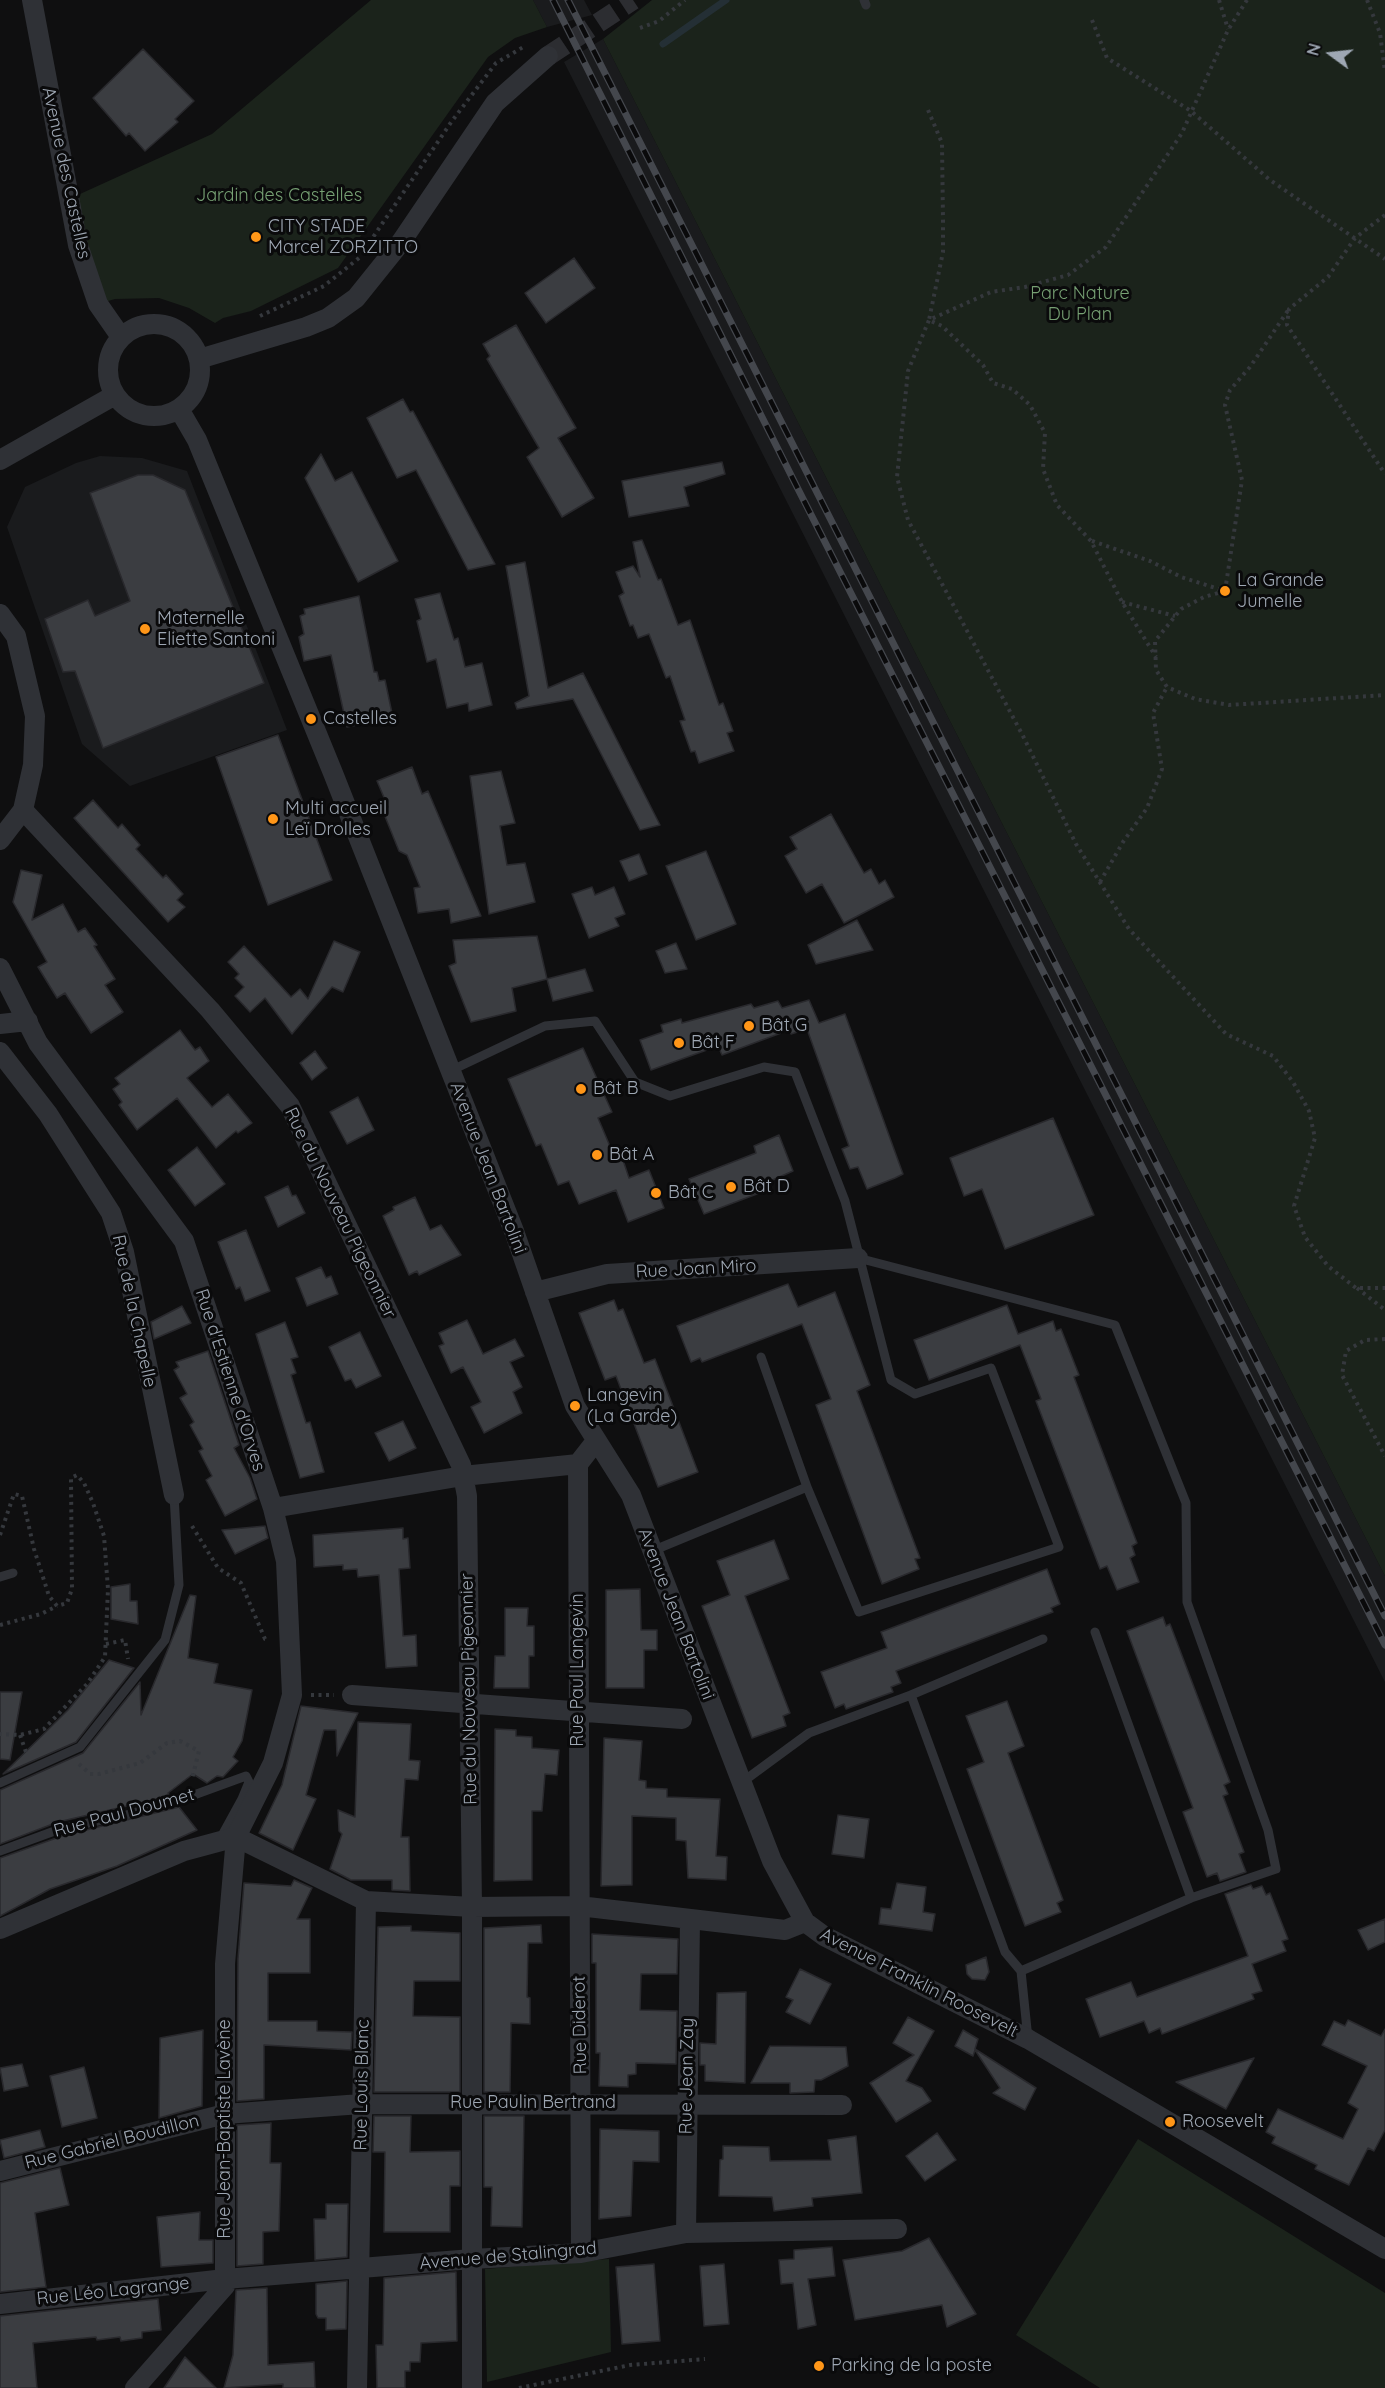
<!DOCTYPE html>
<meta charset="utf-8">
<style>
body{margin:0}
#map{position:relative;width:1385px;height:2388px;overflow:hidden;background:#0f0f10;font-family:Quicksand,sans-serif}
canvas{display:block}
.north{position:absolute;left:1301px;top:24px;width:60px;height:60px;-webkit-text-stroke:4px #0a0a0b;paint-order:stroke;rotate:285deg;font-size:16px;font-weight:700;line-height:24px;text-align:center;color:#9ea7b3}
.north::after{content:'';display:block;margin:auto;width:21px;height:27px;background:#9ea7b3;clip-path:polygon(50% 0,100% 100%,50% 72%,0 100%)}
</style>
<div id="map">
<canvas width="1385" height="2388"></canvas>
<div class="north">N</div>
</div>
<script>
const ctx = document.querySelector('canvas').getContext('2d');
ctx.lineJoin = 'round';
function fillPath(path, color) { ctx.fillStyle = color; ctx.fill(path, 'evenodd'); }
const shape = rows => new Path2D(rows.map(r => 'M' + r).join(''));
function strokePath(path, color, width, dash) { ctx.strokeStyle = color; ctx.lineWidth = width; ctx.lineCap = dash ? 'butt' : 'round'; ctx.setLineDash(dash || []); ctx.stroke(path); }
function label(font, color, halo, rows, align = 'center') {
  ctx.font = font + ' Quicksand,sans-serif'; ctx.lineWidth = 6; ctx.setLineDash([]); ctx.textBaseline = 'middle'; ctx.strokeStyle = halo; ctx.fillStyle = color; for (const [text, x, y, turn = 0] of rows) {
    ctx.save(); ctx.translate(x, y); ctx.rotate((+turn || 0) * Math.PI / 180); ctx.textAlign = isNaN(turn) ? turn : align; if (halo) ctx.strokeText(text, 0, 0); ctx.fillText(text, 0, 0); ctx.restore();
  }
}
fillPath(shape([
 [533,0,584,0,592,15,547,27],
 [603,39,1385,1576,1385,1682,564,62],
 [100,456,142,458,187,471,287,730,130,786,82,744,7,527,25,487,76,463]
]), '#1a1b1d');
fillPath(shape([
 [371,0,533,0,547,27,515,38,488,57,338,268,251,311,223,318,215,323,189,308,159,298,115,299,98,304,69,199,212,134],
 [652,0,1385,0,1385,1576,603,39],
 [1138,2139,1385,2293,1385,2388,1100,2388,1016,2335],
 [609,2259,611,2352,487,2382,485,2269]
]), '#1b231b');
strokePath(shape([
 [663,44,726,0]
]), '#242f35', 7);
const building = shape([
 [143,49,194,101,175,119,178,122,145,151,129,133,126,136,93,98,143,49],
 [574,258,595,288,546,323,525,293,574,258],
 [516,325,576,428,558,438,594,498,562,517,527,457,539,448,487,359,490,356,483,344,516,325],
 [403,399,410,412,413,411,495,564,468,570,416,470,397,478,367,418,403,399],
 [321,454,335,481,352,472,398,561,358,582,305,478,321,454],
 [722,462,725,474,684,487,689,506,629,517,622,481,722,462],
 [138,475,153,475,185,490,264,683,103,748,75,671,63,672,45,619,88,600,95,616,130,601,90,493,138,475],
 [642,540,658,580,661,579,678,625,690,620,719,705,723,703,733,731,727,733,734,751,699,763,695,751,691,752,680,721,685,720,670,676,666,678,649,634,638,638,633,625,630,626,619,596,624,593,616,572,633,566,640,577,633,542,642,540],
 [525,562,548,688,583,673,660,825,640,830,573,699,517,709,515,703,529,696,506,566,525,562],
 [440,593,454,640,458,638,465,667,482,663,492,705,469,711,468,703,447,708,436,659,427,662,417,621,421,619,415,599,440,593],
 [359,596,374,672,377,672,379,681,385,680,393,718,347,727,331,655,304,661,299,637,304,634,300,616,305,614,304,609,359,596],
 [278,735,332,880,268,905,216,757,278,735],
 [412,767,422,794,428,791,481,916,451,923,449,909,418,913,414,888,420,887,407,855,399,851,382,809,388,807,377,781,412,767],
 [501,771,515,823,500,826,507,865,525,863,535,902,489,914,470,776,501,771],
 [93,800,118,828,122,824,140,845,136,849,163,878,166,875,183,894,177,900,185,907,168,922,74,818,93,800],
 [831,814,864,873,871,869,879,884,885,880,894,897,844,923,822,884,806,893,785,856,797,849,790,837,831,814],
 [706,851,736,924,696,940,666,866,706,851],
 [639,854,647,874,629,881,620,861,639,854],
 [21,870,42,875,32,920,63,904,78,932,85,928,97,945,94,946,115,979,105,985,123,1012,91,1033,65,993,57,998,38,967,47,962,13,902,21,870],
 [592,887,595,895,614,887,625,914,615,918,619,926,589,938,572,894,592,887],
 [857,920,873,950,816,964,808,945,857,920],
 [537,936,547,979,512,988,516,1011,471,1022,449,966,456,963,453,940,537,936],
 [334,941,360,952,343,992,332,987,292,1034,265,998,250,1012,235,996,244,987,235,978,239,974,228,962,244,946,291,997,300,989,308,999,334,941],
 [676,943,687,969,665,973,656,951,676,943],
 [585,969,593,991,553,1001,547,979,585,969],
 [809,1000,819,1023,845,1014,903,1174,895,1178,867,1189,858,1167,850,1169,842,1149,849,1146,807,1029,791,1034,789,1030,722,1055,718,1046,651,1070,640,1040,663,1032,661,1025,681,1019,682,1023,751,1004,754,1008,778,1001,782,1008,809,1000],
 [180,1030,195,1050,200,1047,209,1061,187,1078,212,1107,228,1094,252,1123,238,1133,236,1131,216,1148,177,1098,137,1130,119,1105,122,1102,113,1089,120,1084,115,1078,180,1030],
 [583,1048,612,1112,598,1118,612,1151,619,1148,629,1178,649,1170,664,1208,628,1222,616,1190,579,1204,569,1181,558,1185,541,1144,536,1146,508,1079,583,1048],
 [315,1051,327,1068,312,1080,300,1063,315,1051],
 [358,1097,374,1130,347,1144,330,1112,358,1097],
 [1053,1118,1094,1215,1005,1249,982,1189,964,1196,950,1158,1053,1118],
 [779,1135,793,1171,768,1182,770,1189,704,1214,689,1179,756,1153,754,1146,779,1135],
 [197,1147,225,1184,195,1206,168,1170,197,1147],
 [288,1186,292,1196,296,1195,305,1213,278,1227,265,1197,288,1186],
 [415,1197,430,1230,441,1225,461,1255,419,1275,417,1271,409,1275,383,1216,394,1210,393,1207,415,1197],
 [246,1230,270,1291,245,1301,240,1287,236,1289,218,1242,246,1230],
 [321,1267,326,1278,331,1276,338,1294,307,1306,296,1278,321,1267],
 [788,1284,798,1307,835,1292,870,1385,857,1391,920,1558,915,1559,919,1569,882,1584,816,1405,831,1399,802,1324,702,1362,700,1358,691,1362,677,1326,788,1284],
 [614,1300,618,1311,623,1309,644,1363,655,1359,698,1472,658,1487,616,1376,605,1380,579,1313,614,1300],
 [1007,1305,1018,1334,1053,1321,1056,1331,1061,1329,1079,1375,1074,1377,1137,1543,1132,1546,1135,1555,1130,1558,1139,1582,1117,1590,1107,1566,1100,1569,1036,1401,1041,1399,1020,1345,929,1380,914,1340,1007,1305],
 [182,1306,191,1323,154,1339,151,1322,182,1306],
 [467,1320,483,1354,515,1339,524,1356,510,1362,522,1387,513,1392,522,1413,484,1433,471,1407,481,1402,463,1367,451,1373,439,1346,444,1344,439,1333,467,1320],
 [285,1322,298,1357,291,1359,296,1373,291,1375,306,1423,310,1422,324,1472,300,1478,256,1334,285,1322],
 [360,1332,381,1376,356,1388,351,1379,345,1381,329,1347,360,1332],
 [208,1351,239,1445,234,1448,250,1478,257,1499,225,1516,206,1480,212,1476,199,1451,203,1449,190,1425,194,1422,180,1398,187,1394,174,1370,179,1367,176,1362,208,1351],
 [403,1421,416,1448,389,1461,375,1433,403,1421],
 [265,1526,268,1538,235,1554,222,1530,265,1526],
 [403,1528,403,1539,408,1538,410,1568,399,1569,403,1636,416,1635,417,1666,386,1668,379,1575,358,1577,357,1569,343,1570,343,1565,314,1567,313,1535,403,1528],
 [774,1540,789,1579,745,1596,790,1713,783,1716,786,1726,752,1738,702,1606,730,1595,717,1561,774,1540],
 [1047,1569,1060,1604,1051,1608,1053,1612,896,1671,901,1683,891,1687,893,1692,846,1709,844,1704,835,1708,821,1672,887,1648,881,1632,1047,1569],
 [130,1584,130,1601,137,1601,138,1624,111,1619,111,1587,130,1584],
 [640,1589,641,1630,657,1630,657,1650,644,1650,644,1688,606,1688,606,1590,640,1589],
 [190,1595,196,1596,188,1658,218,1664,214,1683,252,1690,242,1741,233,1757,238,1761,223,1777,217,1776,207,1783,193,1774,168,1793,170,1796,58,1822,0,1844,0,1790,83,1753,140,1682,141,1715,190,1595],
 [505,1608,528,1608,527,1626,534,1626,534,1656,529,1656,529,1688,494,1688,495,1656,505,1656,505,1608],
 [1163,1617,1166,1626,1170,1624,1230,1782,1224,1785,1228,1794,1223,1796,1244,1852,1239,1854,1246,1872,1220,1881,1217,1873,1207,1877,1183,1812,1193,1808,1127,1631,1163,1617],
 [109,1660,134,1668,76,1742,3,1774,68,1710,109,1660],
 [0,1692,22,1692,10,1760,0,1759,0,1692],
 [1007,1701,1024,1746,1008,1753,1063,1900,1057,1903,1061,1912,1025,1926,967,1769,984,1762,966,1716,1007,1701],
 [301,1706,358,1713,337,1756,336,1730,324,1730,306,1795,316,1799,293,1850,259,1833,282,1785,301,1706],
 [358,1722,411,1724,409,1760,420,1761,418,1780,405,1779,401,1837,409,1837,410,1891,392,1890,392,1880,351,1880,330,1869,342,1834,339,1831,338,1810,355,1817,358,1722],
 [495,1729,516,1730,516,1736,532,1737,532,1748,559,1750,557,1775,545,1774,542,1811,532,1811,532,1880,494,1881,495,1729],
 [604,1738,642,1741,639,1780,646,1781,646,1788,667,1789,667,1797,720,1799,716,1856,727,1857,726,1880,688,1878,686,1841,676,1840,676,1818,632,1816,632,1885,601,1886,604,1738],
 [179,1807,197,1830,117,1866,50,1889,0,1916,0,1858,62,1836,179,1807],
 [838,1815,869,1819,864,1858,832,1854,838,1815],
 [294,1880,312,1888,297,1919,310,1919,310,1973,268,1973,268,2021,317,2021,317,2031,352,2032,351,2050,264,2045,264,2099,237,2101,238,1959,244,1883,291,1886,294,1880],
 [897,1883,926,1887,923,1912,935,1914,932,1931,879,1924,881,1908,891,1909,897,1883],
 [1251,1885,1253,1889,1262,1886,1266,1895,1270,1893,1288,1939,1282,1941,1286,1951,1252,1964,1262,1991,1252,1994,1254,1999,1162,2034,1160,2028,1149,2033,1144,2021,1100,2037,1086,1999,1131,1982,1137,1997,1248,1956,1225,1894,1251,1885],
 [1385,1919,1385,1942,1368,1950,1358,1930,1385,1919],
 [541,1925,542,1943,528,1943,527,1997,530,1998,530,2024,511,2023,510,2092,484,2092,484,1928,541,1925],
 [411,1926,411,1931,460,1933,460,1981,414,1981,413,2016,460,2017,460,2092,374,2092,378,1927,411,1926],
 [592,1934,678,1939,677,1974,641,1974,640,2010,677,2011,676,2064,636,2063,636,2074,628,2075,628,2087,599,2086,600,2053,596,2053,596,1963,592,1963,592,1934],
 [986,1957,989,1972,985,1980,972,1979,967,1974,966,1965,986,1957],
 [800,1969,831,1984,810,2024,786,2012,793,2000,786,1997,800,1969],
 [746,1992,745,2083,705,2081,705,2065,700,2065,700,2043,716,2044,717,1993,746,1992],
 [908,2017,934,2031,906,2081,922,2088,931,2101,896,2122,870,2083,914,2055,893,2043,908,2017],
 [1348,2020,1381,2036,1385,2029,1385,2130,1374,2151,1368,2148,1349,2185,1315,2169,1317,2165,1272,2143,1275,2137,1266,2132,1278,2109,1343,2139,1358,2109,1348,2103,1367,2066,1322,2045,1334,2021,1345,2026,1348,2020],
 [203,2030,202,2106,159,2118,160,2038,203,2030],
 [963,2030,978,2039,975,2049,1036,2088,1025,2110,993,2093,1000,2088,975,2050,973,2056,955,2046,963,2030],
 [770,2046,846,2047,848,2066,821,2080,815,2080,814,2092,790,2093,790,2083,751,2083,770,2046],
 [1254,2058,1226,2109,1176,2082,1254,2058],
 [22,2064,28,2086,4,2091,0,2068,22,2064],
 [84,2067,97,2118,62,2127,50,2076,84,2067],
 [374,2116,411,2116,410,2152,460,2151,460,2186,450,2186,450,2232,384,2232,385,2152,373,2152,374,2116],
 [484,2116,524,2116,522,2227,491,2226,492,2187,484,2187,484,2116],
 [271,2123,270,2163,281,2163,279,2231,263,2232,263,2264,237,2266,237,2125,271,2123],
 [600,2129,659,2131,659,2162,633,2161,631,2216,599,2219,600,2129],
 [40,2130,45,2147,4,2158,0,2140,40,2130],
 [937,2133,956,2160,925,2181,906,2156,937,2133],
 [856,2136,862,2193,812,2198,813,2206,774,2211,772,2197,719,2196,720,2160,723,2159,723,2146,769,2147,770,2161,831,2160,828,2140,856,2136],
 [60,2168,69,2205,35,2213,46,2287,0,2292,0,2183,60,2168],
 [326,2204,348,2204,347,2257,315,2260,314,2219,326,2219,326,2204],
 [200,2212,199,2240,213,2240,213,2263,161,2267,157,2217,200,2212],
 [929,2238,976,2314,947,2327,942,2305,855,2320,843,2260,902,2251,929,2238],
 [832,2247,835,2276,808,2279,816,2325,798,2329,793,2283,781,2284,779,2260,794,2259,794,2250,832,2247],
 [654,2264,660,2341,622,2344,616,2267,654,2264],
 [724,2264,729,2324,704,2326,700,2266,724,2264],
 [456,2272,457,2341,421,2343,420,2362,410,2362,410,2371,405,2371,405,2388,377,2388,376,2345,383,2345,384,2278,456,2272],
 [347,2281,346,2329,326,2330,326,2318,318,2318,316,2314,316,2284,347,2281],
 [267,2288,268,2365,314,2362,315,2388,283,2388,283,2384,224,2388,233,2355,236,2290,267,2288],
 [158,2299,161,2330,142,2332,142,2338,121,2341,120,2337,97,2340,96,2337,33,2343,37,2388,0,2388,0,2316,158,2299],
 [185,2357,216,2388,164,2388,185,2357]
]);
fillPath(building, '#3b3d41');
strokePath(building, '#29292d', 1.5);
strokePath(shape([
 [548,56,633,0]
]), '#2c2d31', 20, [20, 10]);
strokePath(shape([
 [1219,0,1228,29],
 [1247,0,1228,30,1182,133,1106,247,1068,275,1025,287,991,292,929,320,908,371,897,477,908,520,1023,736,1076,844,1129,929,1226,1034,1273,1056,1293,1082,1309,1111,1315,1138,1294,1206,1305,1237,1328,1266,1356,1288,1385,1288],
 [1367,0,1380,33,1385,72],
 [1092,20,1107,58,1191,111,1270,180,1385,259],
 [640,28,659,21,685,0],
 [928,110,942,143,943,220,943,252,929,320,942,326,983,365,993,383,1012,389,1030,405,1045,433,1043,469,1057,505,1091,541,1122,602,1156,657],
 [1385,215,1355,238,1328,277,1289,309,1287,325,1385,474],
 [365,249,452,121,496,63,525,46],
 [260,316,324,286,359,258],
 [1092,541,1150,561,1181,577,1225,591],
 [1225,591,1204,597,1181,609,1155,641,1156,670,1167,687,1195,699,1229,705,1385,695],
 [1225,591,1242,480,1225,405,1230,390,1250,367,1289,309],
 [1122,602,1175,616],
 [1100,882,1123,842,1147,808,1162,769,1153,713,1167,687],
 [1357,1288,1385,1310],
 [1385,1339,1365,1340,1346,1351,1342,1375,1385,1456],
 [192,1526,218,1568,241,1583,265,1639,269,1640],
 [0,1535,14,1494,22,1496,34,1549,49,1596,57,1606,67,1603,72,1589,71,1478,77,1475,84,1483,93,1503,104,1536,108,1589,105,1657,87,1684,44,1729,20,1735,0,1734],
 [0,1625,41,1614,57,1606],
 [106,1644,125,1640,128,1659],
 [311,1695,334,1695],
 [20,1735,27,1755],
 [79,1764,90,1774,99,1774,140,1763,167,1743,180,1741,199,1751,192,1779],
 [519,2388,630,2365,705,2359]
]), '#35383d', 4, [3, 4.5]);
strokePath(shape([
 [864,0,866,5],
 [450,1071,545,1026,595,1021,635,1082,670,1096,764,1067,795,1072,845,1201,891,1380,915,1394,991,1368,1059,1547,859,1612,807,1487],
 [858,1258,1115,1325,1186,1503,1187,1602,1268,1830,1276,1869,1191,1898],
 [652,1551,807,1487,761,1357],
 [0,1577,13,1573],
 [0,1783,80,1747,165,1640,179,1585,174,1495],
 [741,1783,809,1733,911,1695],
 [0,1851,60,1829,126,1815,183,1799,246,1776,249,1782,242,1799,219,1841],
 [1021,1971,1005,1952,911,1695,1043,1639],
 [1028,2039,1021,1971,1191,1898,1095,1632]
]), '#2f3136', 9);
strokePath(shape([
 [32,0,78,245,98,304,121,337],
 '108 370a46 46 0 1 1 92 0a46 46 0 1 1-92 0Z',
 [199,359,306,327,328,318,356,298,401,242,495,103,548,56],
 [179,409,197,440,333,773,514,1231,575,1406,631,1495,772,1861,805,1922,824,1936,1028,2039,1385,2249],
 [0,460,115,395],
 [0,614,16,636,35,716,33,765,23,810,0,840],
 [23,810,210,1010,290,1106,461,1465,467,1496,472,1907,472,2388],
 [0,968,38,1043,184,1241,273,1508,286,1561,292,1695,273,1763,236,1837,225,1964,225,2286,135,2388],
 [0,1024,28,1021],
 [0,1052,48,1114,111,1213,124,1252,174,1495],
 [535,1292,607,1274,858,1258],
 [273,1508,463,1476,578,1464],
 [352,1695,682,1719],
 [236,1837,366,1901,472,1907,579,1906,785,1930,805,1922],
 [0,1929,184,1851,236,1837],
 [0,2171,225,2114,361,2104,842,2105],
 [686,2233,690,1920],
 [581,2253,578,1464,596,1441],
 [0,2304,225,2279,472,2259,581,2253,686,2233,897,2229],
 [357,2388,366,1901]
]), '#2f3136', 20);
const rail = shape([
 [553,0,797,487,1385,1645],
 [568,0,1385,1616]
]);
strokePath(rail, '#44474d', 7);
strokePath(rail, '#0a0a0b', 4.5, [14]);
for (const [x, y, r, color] of [
 [256,237,6,"#ff9618"],
 [1225,591,6,"#ff9618"],
 [145,629,6,"#ff9618"],
 [311,719,6,"#ff9618"],
 [273,819,6,"#ff9618"],
 [749,1026,6,"#ff9618"],
 [679,1043,6,"#ff9618"],
 [581,1089,6,"#ff9618"],
 [597,1155,6,"#ff9618"],
 [731,1187,6,"#ff9618"],
 [656,1193,6,"#ff9618"],
 [575,1406,6,"#ff9618"],
 [1170,2122,6,"#ff9618"],
 [819,2366,6,"#ff9618"]
]) { const dot = new Path2D(); dot.arc(x, y, r, 0, 2 * Math.PI); ctx.fillStyle = color; ctx.fill(dot); strokePath(dot, '#0a0a0b', 2); }
label('18px', '#9ea7b3', '#0a0a0b', [
 ["Avenue des Castelles",66,173,78],
 ["Avenue Jean Bartolini",488,1168,69],
 ["Rue du Nouveau Pigeonnier",340,1213,64],
 ["Rue Joan Miro",696,1269,-3],
 ["Rue de la Chapelle",134,1311,78],
 ["Rue d'Estienne d'Orves",230,1380,72],
 ["Avenue Jean Bartolini",676,1614,69],
 ["Rue Paul Langevin",578,1670,-90],
 ["Rue du Nouveau Pigeonnier",469,1689,-91],
 ["Rue Paul Doumet",124,1813,-15],
 ["Avenue Franklin Roosevelt",919,1983,27],
 ["Rue Diderot",580,2025,-91],
 ["Rue Jean Zay",687,2076,-89],
 ["Rue Louis Blanc",362,2085,-89],
 ["Rue Paulin Bertrand",533,2103],
 ["Rue Jean-Baptiste Lavène",225,2129,-90],
 ["Rue Gabriel Boudillon",112,2142,-14],
 ["Avenue de Stalingrad",508,2256,-5],
 ["Rue Léo Lagrange",113,2291,-6]
]);
label('18px', '#76a073', '#0a0a0b', [
 ["Jardin des Castelles",279,196],
 ["Parc Nature",1080,294],
 ["Du Plan",1080,315]
]);
label('18px', '#9ea7b3', '#0a0a0b', [
 ["CITY STADE",268,227],
 ["Marcel ZORZITTO",268,248],
 ["La Grande",1237,581],
 ["Jumelle",1237,602],
 ["Maternelle",157,619],
 ["Eliette Santoni",157,640],
 ["Castelles",323,719],
 ["Multi accueil",285,809],
 ["Leï Drolles",285,830],
 ["Bât G",761,1026],
 ["Bât F",691,1043],
 ["Bât B",593,1089],
 ["Bât A",609,1155],
 ["Bât D",743,1187],
 ["Bât C",668,1193],
 ["Langevin",587,1396],
 ["(La Garde)",587,1417],
 ["Roosevelt",1182,2122],
 ["Parking de la poste",831,2366]
], 'left');
</script>
